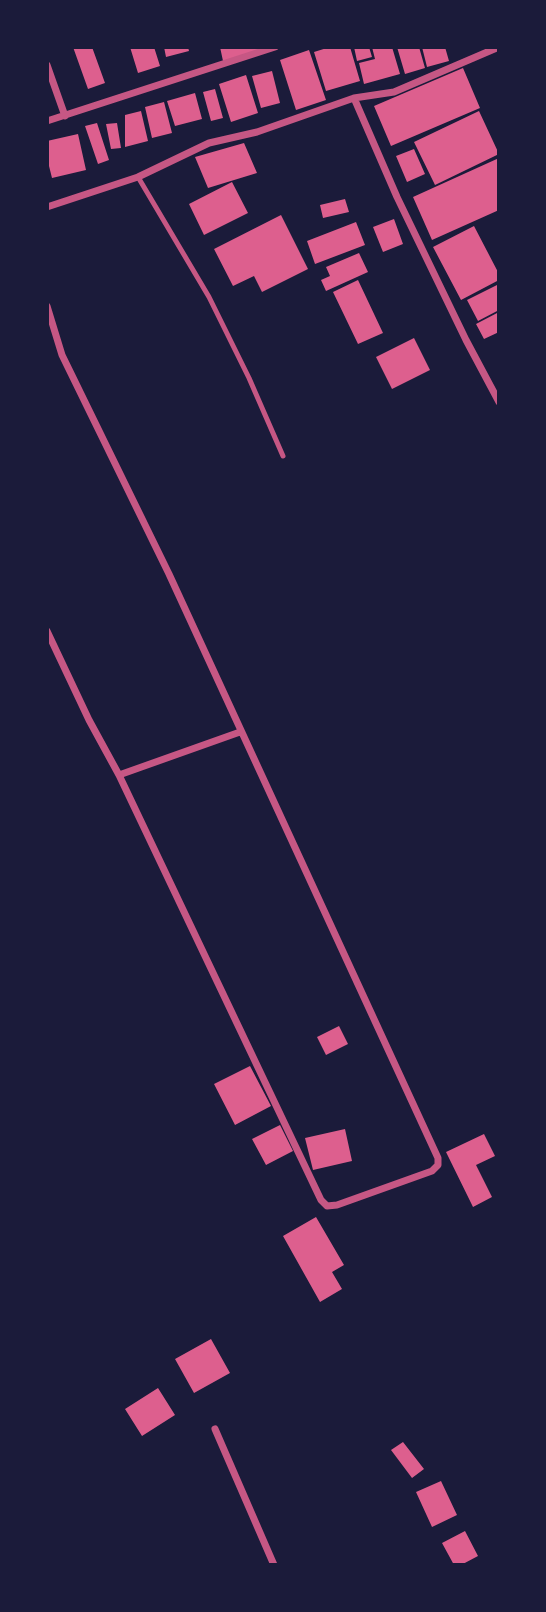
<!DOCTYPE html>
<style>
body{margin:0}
#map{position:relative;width:546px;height:1612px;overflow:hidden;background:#1b1b3a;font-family:"Roboto Condensed",sans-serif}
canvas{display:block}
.frame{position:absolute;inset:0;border:49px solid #1b1b3a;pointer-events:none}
</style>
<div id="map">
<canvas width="546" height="1612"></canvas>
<div class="frame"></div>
</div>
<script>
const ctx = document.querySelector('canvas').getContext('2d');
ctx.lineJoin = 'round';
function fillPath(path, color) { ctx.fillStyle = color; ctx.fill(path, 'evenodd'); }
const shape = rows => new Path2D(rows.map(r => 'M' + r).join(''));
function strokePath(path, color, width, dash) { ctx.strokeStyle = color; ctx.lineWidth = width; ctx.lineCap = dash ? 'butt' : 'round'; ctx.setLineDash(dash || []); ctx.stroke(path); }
fillPath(shape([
 [73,47,92,47,105,83,88,89],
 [130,47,154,47,160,66,138,73],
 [164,47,188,47,189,51,166,57],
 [220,47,270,47,223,61],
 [330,47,350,47,360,81,326,91,314,52],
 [354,47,369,47,372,57,357,61],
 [372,47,392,47,400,74,364,84,359,63,375,59],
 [397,47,419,47,425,68,405,74],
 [422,47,445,47,449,61,427,67],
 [309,50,326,100,296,110,280,60],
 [463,68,480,108,391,146,374,106],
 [272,71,280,103,261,108,252,76],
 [246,75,258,113,231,122,219,84],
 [215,89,223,118,211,121,203,92],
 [195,93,202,119,175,126,167,101],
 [164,102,172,133,152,138,145,107],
 [141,111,148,141,125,147,125,115],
 [479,111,499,154,435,185,414,142],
 [97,123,109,160,98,164,85,126],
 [117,123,121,148,111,149,106,124],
 [78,134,86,170,52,178,47,158,47,141],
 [244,143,257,173,208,188,195,157],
 [414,149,425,174,407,182,396,156],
 [499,158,499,210,432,240,413,197],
 [232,182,248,213,204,235,189,204],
 [345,199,349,212,323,218,320,205],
 [281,215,308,269,262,292,254,276,233,286,214,249],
 [394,219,403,244,383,252,373,227],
 [356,222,365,245,315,264,307,241],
 [474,226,499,274,499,280,461,300,433,247],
 [359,253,368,272,326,291,321,280,330,276,326,267],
 [358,280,383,333,358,344,333,292],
 [499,284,499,310,478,321,467,300],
 [499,312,499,332,484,339,476,324],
 [414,338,430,370,392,389,376,357],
 [339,1026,348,1044,326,1055,317,1037],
 [250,1066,271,1106,235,1125,214,1084],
 [280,1125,293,1151,266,1165,252,1139],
 [345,1129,352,1161,313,1170,305,1138],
 [484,1134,495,1156,476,1165,492,1197,473,1207,446,1152],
 [316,1217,344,1265,332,1272,342,1289,320,1302,283,1236],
 [211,1339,230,1373,194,1393,175,1359],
 [158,1388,175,1415,142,1436,125,1409],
 [403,1442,424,1469,412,1478,391,1450],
 [441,1481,457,1515,432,1527,416,1492],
 [465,1531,478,1556,461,1565,454,1565,442,1543]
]), '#dd5f8e');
strokePath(shape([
 [138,177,209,297,249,378,283,456]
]), '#c65784', 5);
strokePath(shape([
 [499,47,394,92,354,98,397,197,466,340,499,402],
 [47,65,65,116],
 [47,121,275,47],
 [47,207,138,177,209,143,257,132,354,98],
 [47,306,62,355,169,574,438,1158,438,1165,432,1171,337,1205,327,1206,321,1200,119,775,89,720,47,631],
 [119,775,240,732],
 [215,1429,274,1565]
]), '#c65784', 7);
</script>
